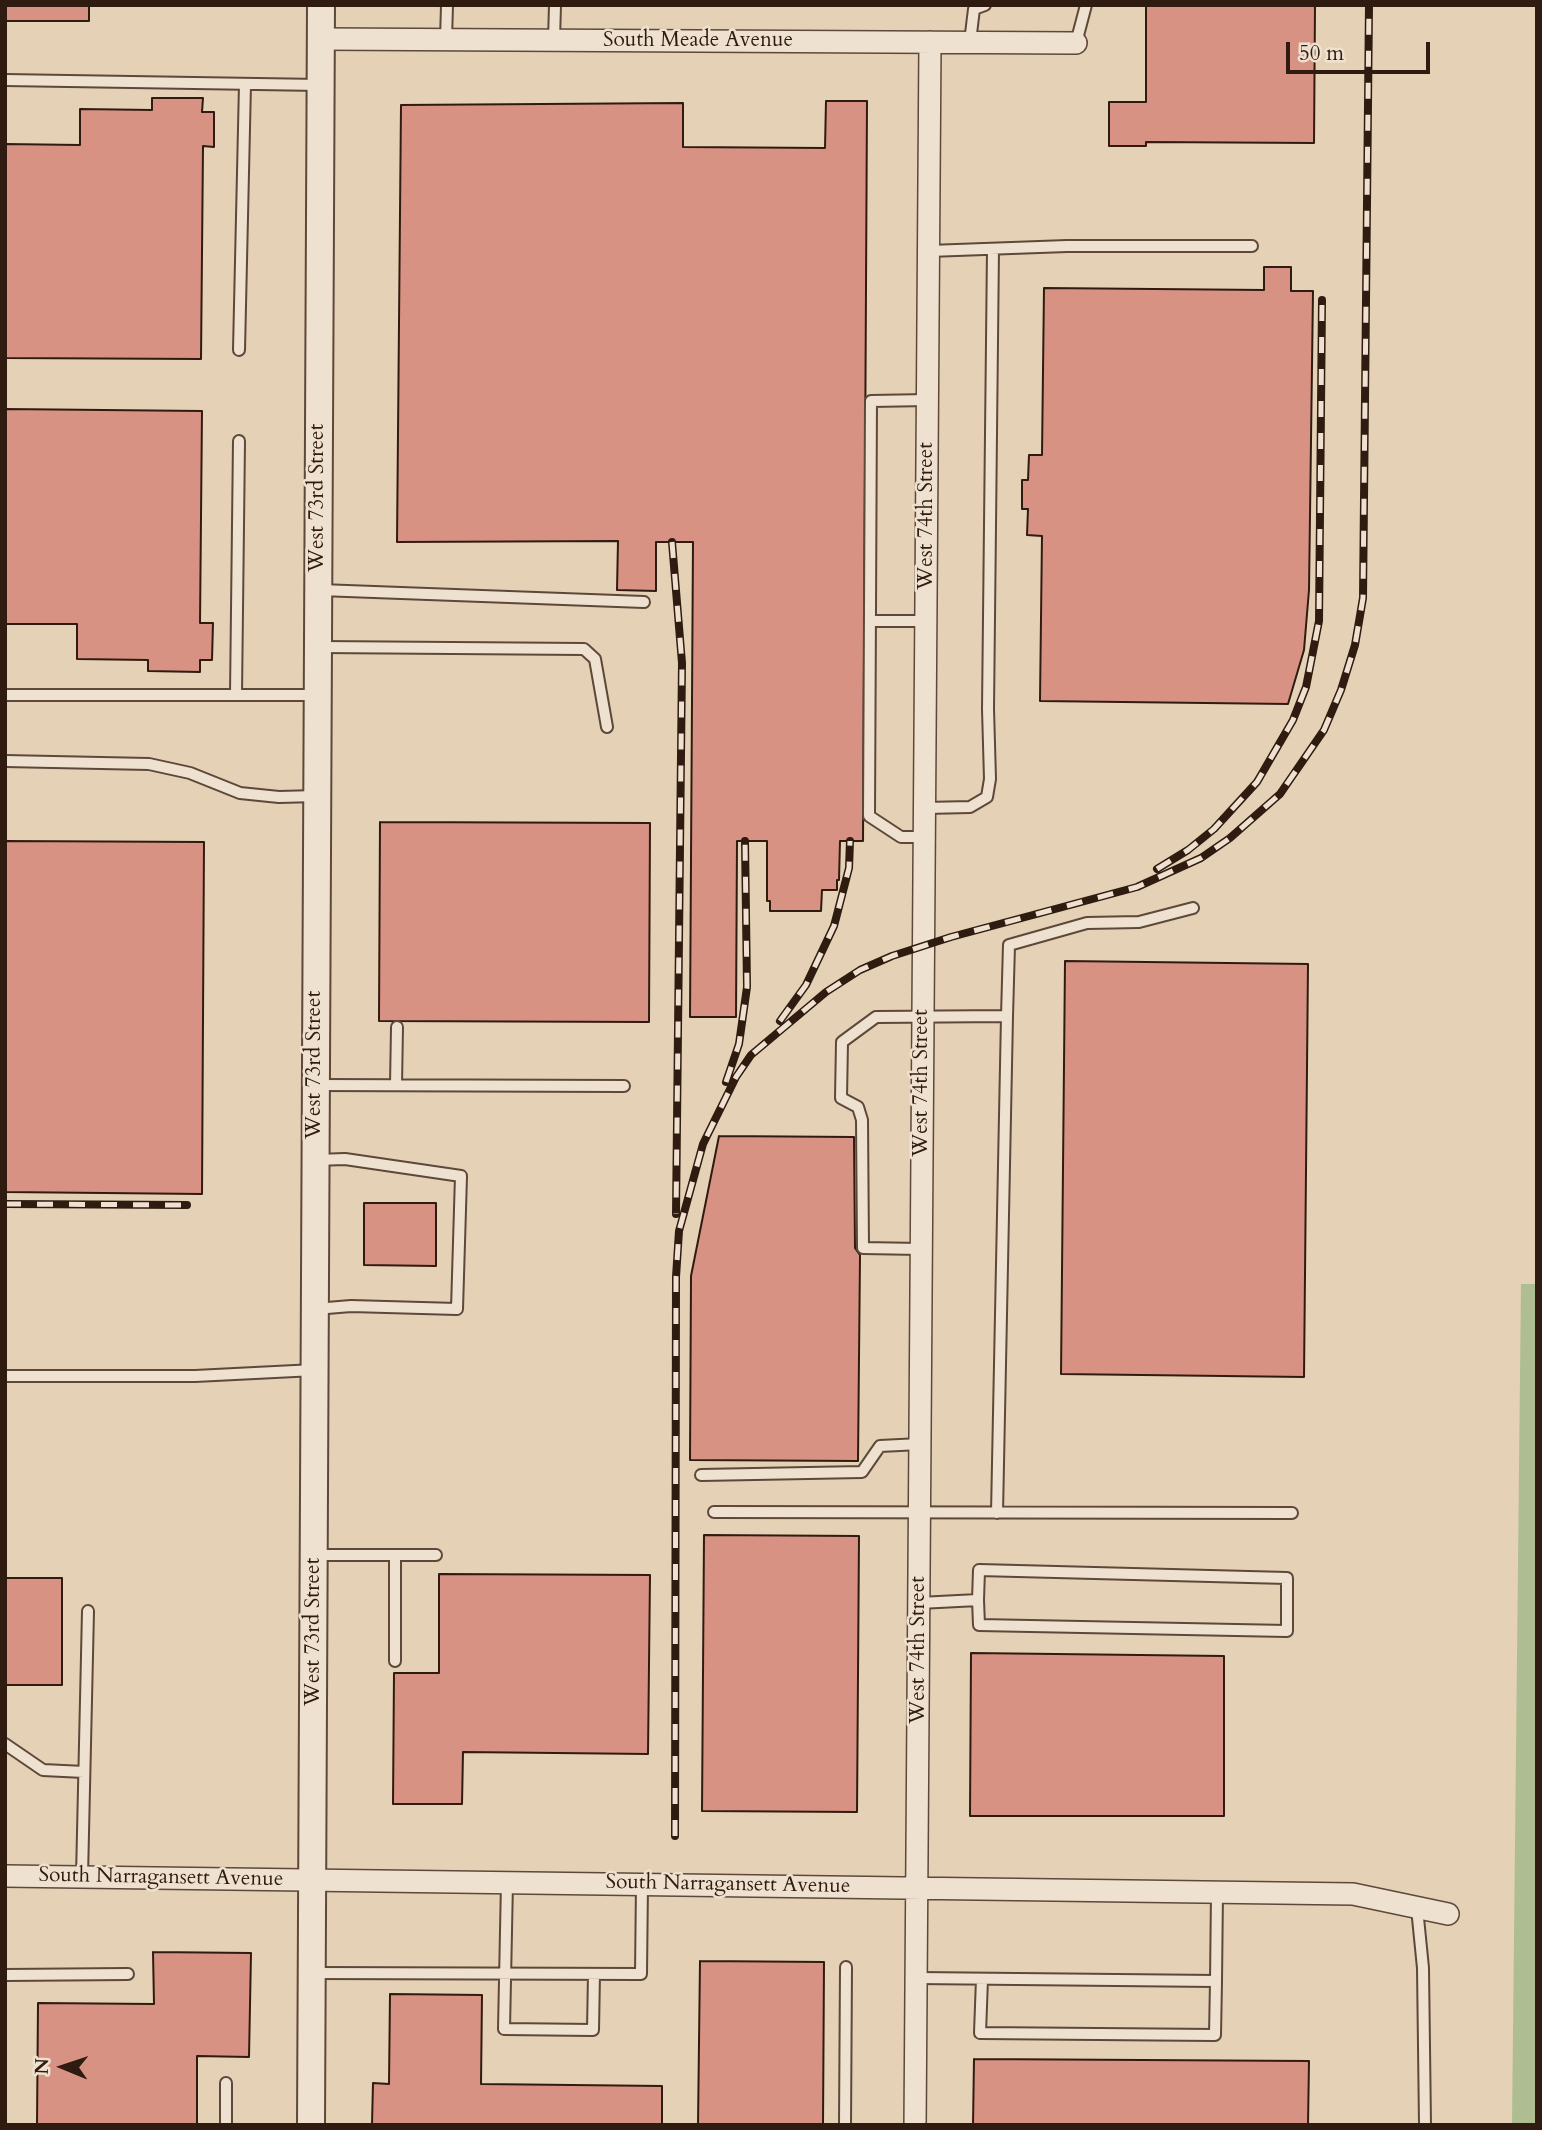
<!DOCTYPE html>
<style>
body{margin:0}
#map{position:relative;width:1542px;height:2130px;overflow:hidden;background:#e5d1b5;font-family:Cardo,serif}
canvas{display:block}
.frame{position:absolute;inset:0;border:7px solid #301b10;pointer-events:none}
.north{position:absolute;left:28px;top:2032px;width:70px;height:70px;-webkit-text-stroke:5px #eee1cf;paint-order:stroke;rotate:272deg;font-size:19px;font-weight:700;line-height:28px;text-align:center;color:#301b10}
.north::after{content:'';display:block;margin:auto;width:24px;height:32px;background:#301b10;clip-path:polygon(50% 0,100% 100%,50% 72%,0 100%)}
.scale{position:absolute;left:1286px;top:42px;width:144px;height:32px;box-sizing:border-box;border:4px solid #301b10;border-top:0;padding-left:9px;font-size:21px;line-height:24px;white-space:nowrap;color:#301b10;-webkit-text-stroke:5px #eee1cf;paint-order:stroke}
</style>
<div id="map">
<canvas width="1542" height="2130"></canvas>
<div class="frame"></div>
<div class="north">N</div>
<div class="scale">50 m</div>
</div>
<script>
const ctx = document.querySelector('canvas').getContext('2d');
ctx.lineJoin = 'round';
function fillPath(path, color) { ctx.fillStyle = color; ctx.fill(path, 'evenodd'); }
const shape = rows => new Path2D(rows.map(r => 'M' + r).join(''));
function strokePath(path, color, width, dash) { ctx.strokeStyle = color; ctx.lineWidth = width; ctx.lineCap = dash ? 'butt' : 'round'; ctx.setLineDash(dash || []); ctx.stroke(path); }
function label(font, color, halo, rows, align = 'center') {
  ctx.font = font + ' Cardo,serif'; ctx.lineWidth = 5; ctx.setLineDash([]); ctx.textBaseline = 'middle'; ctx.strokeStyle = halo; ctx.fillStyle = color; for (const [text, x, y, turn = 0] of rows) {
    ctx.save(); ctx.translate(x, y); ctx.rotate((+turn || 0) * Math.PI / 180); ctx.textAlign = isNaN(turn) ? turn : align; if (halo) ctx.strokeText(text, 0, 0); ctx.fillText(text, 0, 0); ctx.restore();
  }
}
fillPath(shape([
 [1521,1284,1537,1284,1537,2125,1512,2125]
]), '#aebd92');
const building = shape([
 [5,5,89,5,89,21,5,21,5,5],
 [1146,5,1315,5,1314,143,1146,142,1146,146,1109,146,1109,102,1146,102,1146,5],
 [152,98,203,98,202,112,214,112,214,147,203,146,201,359,5,358,5,144,80,145,80,109,152,110,152,98],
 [826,101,867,101,863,841,840,841,839,880,837,880,837,890,822,890,821,911,770,911,770,901,767,901,767,841,737,841,736,1017,690,1017,693,542,656,542,656,591,617,590,618,541,397,542,401,105,683,103,683,147,825,148,826,101],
 [1264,267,1291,267,1291,291,1313,291,1309,590,1304,650,1288,704,1040,701,1042,536,1027,535,1028,509,1022,509,1022,480,1028,480,1029,455,1042,455,1044,288,1264,290,1264,267],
 [5,409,202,411,200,623,213,623,212,660,200,660,200,672,148,671,148,660,77,659,77,624,5,624,5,409],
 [380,822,650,823,649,1022,379,1021,380,822],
 [5,841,204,842,202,1194,5,1192,5,841],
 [1065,961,1308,964,1304,1377,1061,1374,1065,961],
 [719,1136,854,1137,855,1248,860,1255,858,1461,690,1460,691,1276,719,1136],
 [364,1203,436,1203,436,1266,364,1265,364,1203],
 [704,1535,859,1536,857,1812,702,1811,704,1535],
 [439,1574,650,1575,648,1754,463,1752,462,1804,393,1804,394,1673,439,1673,439,1574],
 [5,1578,62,1578,62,1685,5,1685,5,1578],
 [971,1653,1224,1656,1224,1816,970,1816,971,1653],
 [153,1952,251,1953,249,2057,197,2056,197,2125,37,2125,38,2003,154,2004,153,1952],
 [700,1961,824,1962,823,2125,698,2125,700,1961],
 [390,1994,482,1995,481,2084,662,2086,662,2125,372,2125,373,2083,389,2084,390,1994],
 [974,2059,1309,2061,1308,2125,973,2125,974,2059]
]);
fillPath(building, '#d89284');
strokePath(building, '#301b10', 2);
const service = shape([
 [446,40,447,5],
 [554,40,555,5],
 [970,42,974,9,985,5],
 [1076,43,1086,5],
 [5,80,320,85],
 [929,251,1067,246,1252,246],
 [239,350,245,84],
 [320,590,644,602],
 [870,621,926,621],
 [320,647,584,649,595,659,607,727],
 [236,694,239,441],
 [5,695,316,695],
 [5,761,149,764,190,773,240,793,279,797,316,796],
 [925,808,970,807,987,797,990,779,988,709,993,249],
 [925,837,901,837,869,816,871,401,928,400],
 [1007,1016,1009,945,1087,923,1139,922,1193,908],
 [315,1085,624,1086],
 [396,1085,397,1027],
 [921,1249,863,1248,862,1120,858,1107,841,1098,842,1042,876,1017,1007,1016,997,1513],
 [315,1309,351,1306,457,1309,461,1176,345,1159,316,1160],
 [5,1376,195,1376,315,1370],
 [701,1475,862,1472,880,1446,920,1444],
 [714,1512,1292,1513],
 [315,1555,436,1555],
 [919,1603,978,1600,979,1570,1287,1578,1287,1631,979,1625,978,1600],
 [395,1661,395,1555],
 [5,1744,43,1770,84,1772],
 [82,1877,88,1611],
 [507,1882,504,2029,593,2030,594,1974],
 [1417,1908,1423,1968,1425,2125],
 [313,1973,641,1974,642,1884],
 [5,1975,128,1974],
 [917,1978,1216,1981,1217,1892],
 [982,1979,980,2033,1215,2035,1216,1981],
 [226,2125,226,2083],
 [845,2125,846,1967]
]);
const minor = shape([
 [321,39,1076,43],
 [5,1876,1353,1894,1448,1914],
 [915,2125,930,42]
]);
const tertiary = shape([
 [311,2125,321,5]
]);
strokePath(service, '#5d4839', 14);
strokePath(minor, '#5d4839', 24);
strokePath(tertiary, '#5d4839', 30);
strokePath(service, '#eee1cf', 10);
strokePath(minor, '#eee1cf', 21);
strokePath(tertiary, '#eee1cf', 26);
const rail = shape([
 [672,542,682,663,676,1214],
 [1157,869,1188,850,1214,829,1257,782,1293,720,1306,687,1319,621,1322,300],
 [780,1021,806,985,834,926,849,868,850,841],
 [726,1082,739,1044,747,987,745,841],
 [5,1204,187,1205],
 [675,1836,676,1277,679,1231,703,1144,736,1077,751,1055,826,992,860,970,892,956,951,937,1137,887,1201,858,1230,838,1280,794,1324,730,1341,690,1355,645,1363,598,1369,5]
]);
strokePath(rail, '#301b10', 8);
strokePath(rail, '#eee1cf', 5, [16]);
label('21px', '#301b10', '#eee1cf', [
 ["South Meade Avenue",698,41],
 ["West 73rd Street",318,498,-90],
 ["West 74th Street",927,516,-90],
 ["West 73rd Street",315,1065,-90],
 ["West 74th Street",922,1083,-90],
 ["West 73rd Street",314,1632,-90],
 ["West 74th Street",919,1650,-90],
 ["South Narragansett Avenue",161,1878,1],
 ["South Narragansett Avenue",728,1885,1]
]);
</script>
